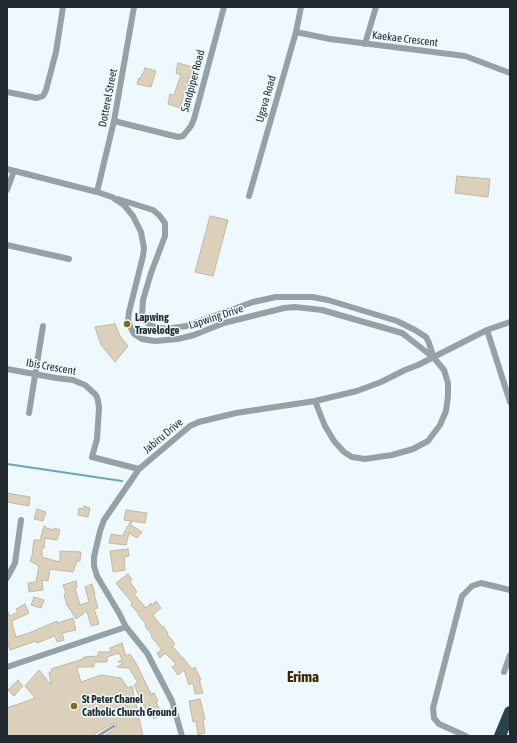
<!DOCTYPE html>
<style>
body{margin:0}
#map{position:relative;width:517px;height:743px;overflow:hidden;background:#eef9fd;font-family:"Asap Condensed",sans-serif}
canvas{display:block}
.frame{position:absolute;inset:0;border:8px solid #212b2f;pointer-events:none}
</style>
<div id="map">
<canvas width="517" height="743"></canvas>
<div class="frame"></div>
</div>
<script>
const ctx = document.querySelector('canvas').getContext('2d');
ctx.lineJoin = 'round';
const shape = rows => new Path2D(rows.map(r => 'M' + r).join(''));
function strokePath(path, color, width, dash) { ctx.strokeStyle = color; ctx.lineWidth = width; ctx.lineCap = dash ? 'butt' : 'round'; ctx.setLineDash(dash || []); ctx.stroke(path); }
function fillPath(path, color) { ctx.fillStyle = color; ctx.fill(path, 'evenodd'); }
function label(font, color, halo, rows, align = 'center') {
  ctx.font = font + ' "Asap Condensed",sans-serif'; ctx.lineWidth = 3; ctx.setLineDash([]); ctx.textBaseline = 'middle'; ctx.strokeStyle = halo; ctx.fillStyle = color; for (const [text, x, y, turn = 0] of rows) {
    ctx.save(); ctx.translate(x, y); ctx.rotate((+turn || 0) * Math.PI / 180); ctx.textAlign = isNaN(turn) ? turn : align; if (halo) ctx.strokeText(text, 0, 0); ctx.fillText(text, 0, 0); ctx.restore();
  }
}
strokePath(shape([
 [7,464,122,481]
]), '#6aa5b9', 2);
const building = shape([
 [178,63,193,67,190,78,189,77,180,108,168,104,170,94,174,95,181,75,176,73,178,63],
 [145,68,156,71,151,87,137,84,139,78,141,78,142,74,143,74,145,68],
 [457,176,490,179,488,197,455,193,457,176],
 [210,216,228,220,213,276,195,272,210,216],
 [115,324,120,336,128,346,115,362,101,345,95,327,115,324],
 [7,493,30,497,29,506,7,502,7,493],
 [84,506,90,508,88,517,78,515,79,508,84,509,84,506],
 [37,509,46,512,43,521,34,519,37,509],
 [126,510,147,513,145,523,124,520,126,510],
 [131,521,131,525,142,532,137,538,129,533,126,545,109,543,111,534,122,536,131,521],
 [44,526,46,527,46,528,54,530,54,528,60,530,57,540,45,538,44,548,42,548,42,556,45,558,60,562,60,551,81,552,80,561,77,561,73,572,50,569,48,581,42,580,43,590,29,592,28,583,36,582,39,566,30,561,32,556,34,540,40,540,44,526],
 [128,549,129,556,124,557,125,570,113,572,110,551,128,549],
 [128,574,132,580,130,582,137,592,134,594,146,608,151,603,152,605,156,601,161,608,153,615,162,627,163,626,168,633,167,634,175,644,172,646,184,659,192,669,195,667,201,680,199,680,203,693,195,694,193,683,189,685,184,670,178,675,172,667,176,664,165,653,160,658,157,653,162,650,151,636,152,635,145,626,146,624,138,615,139,614,131,605,132,603,116,583,128,574],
 [76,581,77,587,75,588,80,605,89,602,85,587,92,584,95,594,94,594,98,608,94,609,99,624,91,626,87,611,76,619,68,606,67,606,64,594,66,593,63,585,76,581],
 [34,597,44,600,41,608,31,605,34,597],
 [25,604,29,613,12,621,13,622,12,623,16,637,29,633,57,621,57,623,73,618,76,630,62,633,64,640,57,642,55,636,37,643,36,641,10,650,7,640,7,612,8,612,10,616,18,612,16,609,25,604],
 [122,643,126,656,130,654,136,663,151,694,154,693,158,701,156,702,162,714,154,719,152,716,150,718,134,685,138,683,129,668,117,667,124,662,118,662,122,659,119,653,107,657,107,662,94,662,94,667,78,667,78,669,77,669,81,682,101,675,121,678,128,688,132,686,143,736,104,736,116,728,117,725,114,723,96,733,95,736,7,736,7,708,35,698,25,686,39,670,51,685,49,672,52,672,51,669,83,659,84,657,98,656,98,652,111,652,110,648,122,643],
 [18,680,23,686,14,696,8,690,18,680],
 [200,699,205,719,203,720,205,733,198,735,196,721,193,722,189,701,200,699]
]);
fillPath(building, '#dbd0ba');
strokePath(building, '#c1b7a2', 1);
strokePath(shape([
 [98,736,114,726]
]), '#96a1a5', 3);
strokePath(shape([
 [296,32,330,39,465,56,510,73],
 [365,44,376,7],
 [7,92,37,98,43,96,46,90,56,52,63,7],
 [114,121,178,137,183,136,191,126,194,119,224,7],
 [7,169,97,192,112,197,124,205,133,216,141,232,144,248,143,256,129,312,128,321,131,328,134,334,142,339,155,341,178,339,194,335,224,323,284,308,295,307,322,310,402,333,406,336,434,358,444,370,448,383,448,396,446,411,440,425,428,441,413,449,392,455,365,459,352,457,344,452,334,441,325,426,315,401],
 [7,190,14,171],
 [97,192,114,121,134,7],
 [249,196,296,32,301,7],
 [118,199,153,210,159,215,165,223,165,236,151,273,143,300,142,315,144,320,151,326,166,329,186,326,253,302,276,297,312,297,328,300,397,321,415,330,426,337,429,343,433,356],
 [7,245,69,259],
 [487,330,510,402],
 [7,369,56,378,73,380,85,385,95,394,97,397,98,401,99,408,97,439,92,457,139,469],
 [29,413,43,326],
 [7,578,15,563,21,520],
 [7,667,126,627],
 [504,672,510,655],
 [182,736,172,701,147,653,126,627,119,613,97,576,94,566,94,557,100,531,104,520,139,469,190,426,199,422,236,413,315,401,357,391,381,382,405,370,418,365,487,330,510,322],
 [466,736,439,724,434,718,433,708,462,596,472,586,481,583,510,590]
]), '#96a1a5', 6);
strokePath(shape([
 [500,736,510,712]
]), '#2d434b', 12);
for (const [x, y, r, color] of [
 [127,324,4,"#8d690c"],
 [74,706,4,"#8d690c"]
]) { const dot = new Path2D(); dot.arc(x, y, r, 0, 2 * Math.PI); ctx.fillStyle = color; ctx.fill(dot); strokePath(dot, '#eef9fd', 1.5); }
label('11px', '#212b2f', '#eef9fd', [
 ["Kaekae Crescent",405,39,7],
 ["Sandpiper Road",193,81,-75],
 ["Dotterel Street",108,98,-79],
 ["Ugava Road",266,99,-74],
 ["Lapwing Drive",216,317,-18],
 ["Ibis Crescent",51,367,10],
 ["Jabiru Drive",163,436,-40]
]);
label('bold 11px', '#212b2f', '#eef9fd', [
 ["Lapwing",135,318],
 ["Travelodge",135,331],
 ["St Peter Chanel",82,700],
 ["Catholic Church Ground",82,713]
], 'left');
label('bold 15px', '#392800', '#eef9fd', [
 ["Erima",303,677]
]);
</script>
